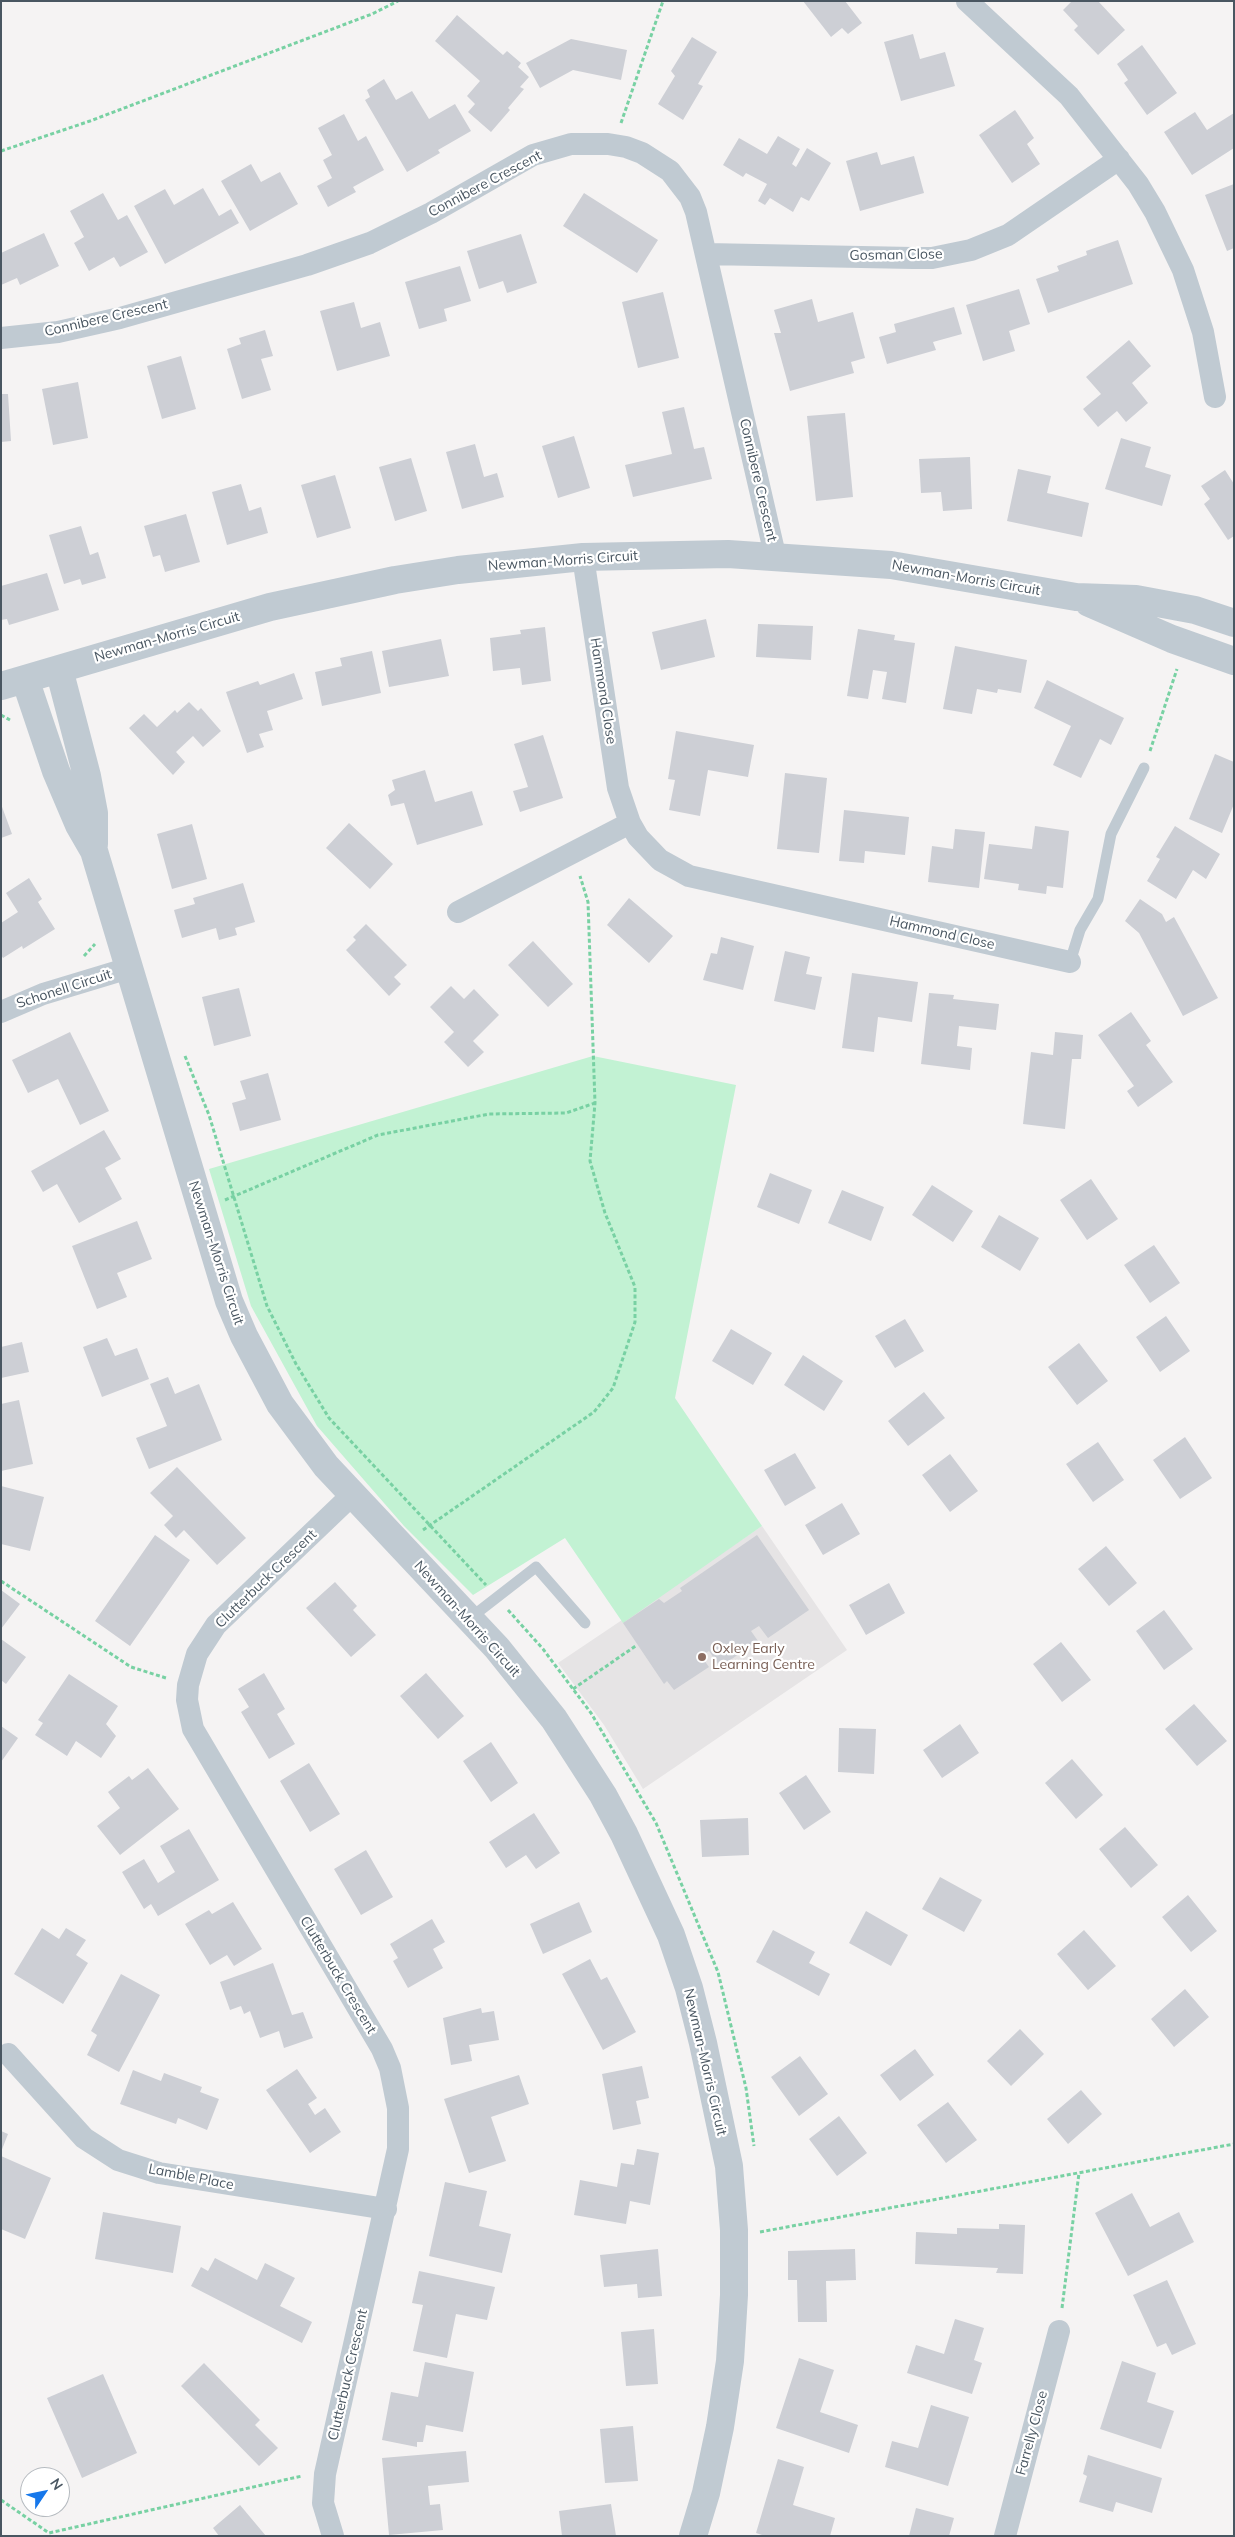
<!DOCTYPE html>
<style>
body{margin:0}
#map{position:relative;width:1235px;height:2537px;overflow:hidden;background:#f5f3f3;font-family:Mulish,sans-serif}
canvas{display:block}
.frame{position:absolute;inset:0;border:2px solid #495661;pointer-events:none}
.north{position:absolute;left:20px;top:2467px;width:50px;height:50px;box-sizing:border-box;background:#fff;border:1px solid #b6bbc0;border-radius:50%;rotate:56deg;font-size:14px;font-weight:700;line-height:20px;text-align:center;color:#495661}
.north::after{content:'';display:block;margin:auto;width:18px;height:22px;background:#1778eb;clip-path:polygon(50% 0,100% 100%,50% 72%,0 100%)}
</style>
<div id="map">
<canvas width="1235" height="2537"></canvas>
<div class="frame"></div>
<div class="north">N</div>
</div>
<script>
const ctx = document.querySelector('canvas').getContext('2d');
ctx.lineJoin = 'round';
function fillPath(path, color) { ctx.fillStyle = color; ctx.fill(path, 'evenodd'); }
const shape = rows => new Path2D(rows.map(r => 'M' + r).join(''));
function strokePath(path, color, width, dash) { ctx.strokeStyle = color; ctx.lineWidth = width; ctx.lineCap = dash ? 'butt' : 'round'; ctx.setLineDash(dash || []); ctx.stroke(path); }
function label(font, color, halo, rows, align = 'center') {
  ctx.font = font + ' Mulish,sans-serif'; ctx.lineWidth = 4.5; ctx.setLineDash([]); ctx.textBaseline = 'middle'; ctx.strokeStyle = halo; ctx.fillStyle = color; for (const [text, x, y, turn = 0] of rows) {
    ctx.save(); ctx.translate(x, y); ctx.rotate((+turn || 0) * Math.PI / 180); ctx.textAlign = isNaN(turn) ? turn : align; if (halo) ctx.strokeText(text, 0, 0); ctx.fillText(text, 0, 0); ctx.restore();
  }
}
fillPath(shape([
 [762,1526,847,1650,643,1789,604,1725,558,1663]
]), '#e6e4e5');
fillPath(shape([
 [593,1056,736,1085,675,1398,762,1526,623,1623,565,1538,473,1595,404,1526,317,1426,251,1306,209,1169]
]), '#c2f2d3');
fillPath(shape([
 [803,1,845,1,862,23,848,34,842,28,831,37],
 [1072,1,1098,1,1125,30,1098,55,1074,30,1078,26,1063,10],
 [457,15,503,55,507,51,521,63,518,67,529,77,520,87,524,89,508,108,510,110,491,132,468,112,475,104,467,96,480,81,435,41],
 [913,34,920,59,945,52,955,86,901,101,884,42],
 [692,37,717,52,698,84,703,86,683,120,658,104,675,76,671,71],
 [571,39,627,50,621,80,573,70,540,88,526,63],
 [1142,45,1177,93,1147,115,1124,83,1128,80,1117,64],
 [384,79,396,100,412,91,429,119,455,104,471,131,438,150,440,153,407,172,365,100,370,97,367,90],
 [1015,110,1034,138,1027,144,1040,164,1012,183,979,135],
 [1195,112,1207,130,1234,113,1234,148,1192,175,1164,132],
 [344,114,358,141,366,136,384,170,353,187,356,192,328,207,317,186,332,178,323,160,332,155,318,128],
 [778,136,800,149,792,164,796,167,807,148,831,163,809,201,801,197,793,212,770,198,765,205,758,201,767,184,746,173,743,177,723,165,739,138,767,154],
 [877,152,881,165,914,156,924,193,860,211,846,161],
 [251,164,261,182,280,172,298,204,250,231,221,181],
 [1234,184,1234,248,1227,251,1205,195],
 [203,188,219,216,231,209,239,223,165,264,134,206,165,189,174,205],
 [103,193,118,220,127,215,148,252,120,267,114,257,89,271,74,243,84,237,70,211],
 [584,193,658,240,637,273,563,226],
 [44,233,59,266,20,285,17,278,1,285,1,253],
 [521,234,537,283,507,293,503,281,479,289,467,251],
 [1118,240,1133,284,1048,313,1036,279,1059,271,1057,266,1087,255,1086,251],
 [460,266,471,301,444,309,447,321,419,329,405,282],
 [1019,289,1030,324,1009,331,1015,351,983,361,966,305],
 [663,292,679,358,638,368,622,302],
 [812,299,818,322,853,312,865,358,851,362,854,373,790,391,774,333,781,333,774,310],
 [354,302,361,328,380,322,390,356,337,371,320,311],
 [954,307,962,334,933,342,936,350,887,364,879,337,896,332,894,324],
 [265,330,273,356,261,359,271,390,242,399,227,349,241,344,239,338],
 [1129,340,1151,366,1132,383,1148,403,1126,422,1117,411,1098,427,1083,409,1101,394,1086,377],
 [181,356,196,409,162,419,147,366],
 [78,382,88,438,53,445,42,389],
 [1,394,8,394,11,441,1,442],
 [684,407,694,449,704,447,712,479,633,497,625,465,672,454,662,412],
 [845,413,853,497,816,501,807,416],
 [574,436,590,488,558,498,542,446],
 [1121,438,1151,447,1145,467,1171,475,1162,506,1105,489],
 [475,444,484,477,497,473,504,497,462,509,446,452],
 [970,457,972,509,943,511,941,492,921,493,919,459],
 [411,458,427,511,395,521,379,467],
 [1018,469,1051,476,1047,493,1089,503,1082,537,1007,521],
 [1225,470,1234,484,1234,536,1228,540,1204,504,1210,499,1201,486],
 [335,475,351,528,317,538,301,485],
 [241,484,249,511,261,507,268,533,227,545,212,492],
 [186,514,200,562,165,572,160,555,153,557,144,526],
 [81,526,90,555,98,552,106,578,82,585,80,579,64,584,49,535],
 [47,573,59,610,9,625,7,619,1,620,1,586],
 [706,619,715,657,661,670,652,632],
 [758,624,813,626,811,660,756,657],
 [545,627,551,681,522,685,520,668,493,671,490,638,521,634,520,630],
 [858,629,895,635,894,640,915,643,906,703,882,699,887,672,873,670,868,699,847,696],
 [441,639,449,676,389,687,382,651],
 [955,646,1027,660,1021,693,998,689,997,693,977,689,972,714,943,709],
 [372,651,381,693,322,706,315,672,342,666,340,658],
 [294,673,303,699,267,711,273,730,259,734,264,747,247,753,226,692,258,681,260,685],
 [1047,680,1124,718,1111,745,1100,739,1081,778,1053,765,1071,726,1034,708],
 [189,702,198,711,201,708,221,731,203,747,193,736,176,752,185,762,173,775,129,728,144,714,157,727,175,710,177,713],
 [676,731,754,745,748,777,708,770,700,816,669,810,675,780,668,779],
 [543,735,563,798,520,812,513,791,528,787,514,744],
 [1215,754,1234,762,1234,804,1222,833,1189,819],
 [425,770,435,802,472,791,483,825,417,845,404,803,391,806,388,795,395,790,392,780],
 [785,773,827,778,819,853,777,849],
 [1,804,12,834,1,838],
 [844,810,909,817,905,855,865,851,864,863,839,861],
 [349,823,393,864,370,889,326,848],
 [192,824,207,879,172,889,157,834],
 [1035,826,1069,831,1063,888,1047,886,1046,894,1018,890,1019,884,984,879,989,844,1032,849],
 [1175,826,1220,854,1206,879,1193,870,1176,899,1147,881,1160,859,1156,857],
 [955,829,985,832,979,888,928,882,932,846,953,849],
 [29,878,42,899,38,902,55,929,23,949,22,946,3,958,1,955,1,923,18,912,6,893],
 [243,883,255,922,235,928,237,935,219,940,216,928,182,938,174,910,195,904,193,898],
 [629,898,673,936,649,963,607,925],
 [1140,899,1162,914,1166,922,1174,917,1218,998,1183,1016,1139,933,1125,921],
 [366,924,407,965,394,977,401,984,389,996,346,950,356,940,353,937],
 [721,937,754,946,743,990,703,980,711,953,717,954],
 [533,941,573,984,548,1007,508,965],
 [785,951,810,957,806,974,822,977,815,1010,774,1001],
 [852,973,918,982,912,1022,878,1017,874,1052,842,1048],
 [451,986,464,999,474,989,499,1015,473,1041,484,1052,468,1067,444,1042,454,1032,430,1007],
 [239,988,251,1036,214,1046,202,997],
 [929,993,954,995,953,999,999,1004,996,1030,959,1026,957,1046,972,1048,970,1070,921,1064],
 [1131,1012,1151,1041,1146,1045,1173,1082,1138,1107,1127,1091,1134,1086,1098,1035],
 [70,1032,109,1111,80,1125,58,1079,28,1093,12,1060],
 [1055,1032,1083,1035,1081,1059,1072,1059,1065,1129,1023,1124,1031,1052,1053,1055],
 [268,1073,281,1120,240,1131,232,1103,246,1099,240,1081],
 [104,1130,121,1159,105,1168,122,1199,79,1223,57,1184,43,1192,31,1171],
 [770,1173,812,1190,799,1224,757,1207],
 [1091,1179,1118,1219,1087,1240,1060,1200],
 [932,1185,973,1211,953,1242,912,1215],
 [842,1190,884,1207,871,1241,828,1223],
 [999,1215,1039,1238,1020,1271,981,1247],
 [137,1221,152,1259,117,1273,127,1297,97,1309,72,1246],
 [1154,1245,1180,1283,1150,1303,1124,1265],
 [1166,1316,1190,1351,1160,1372,1136,1337],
 [905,1319,924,1351,895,1368,875,1336],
 [731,1329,772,1353,753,1385,712,1361],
 [107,1338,115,1356,137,1348,149,1379,102,1397,83,1347],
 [22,1342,29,1372,1,1378,1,1347],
 [1079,1343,1108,1381,1077,1405,1048,1367],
 [803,1355,843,1381,824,1411,784,1385],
 [168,1377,175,1394,199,1384,222,1440,149,1469,136,1438,167,1426,150,1384],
 [924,1392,945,1418,908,1446,888,1421],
 [19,1400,33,1464,1,1471,1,1404],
 [1185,1437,1212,1478,1180,1499,1153,1460],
 [1098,1442,1124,1480,1093,1502,1066,1464],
 [795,1453,816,1488,785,1506,764,1470],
 [950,1454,978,1491,950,1512,922,1475],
 [177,1467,246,1538,217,1565,184,1530,176,1538,164,1525,173,1516,150,1493],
 [1,1486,44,1497,30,1551,1,1544],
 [842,1503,860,1534,823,1555,805,1525],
 [155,1535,190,1560,130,1646,95,1621],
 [757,1535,809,1610,768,1638,759,1626,751,1631,758,1641,720,1667,709,1651,701,1656,709,1667,674,1690,667,1681,664,1684,623,1623,659,1599,664,1603,682,1591,680,1588],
 [1106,1546,1137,1583,1109,1606,1078,1569],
 [335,1582,357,1606,353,1610,376,1635,351,1657,306,1608],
 [889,1583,905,1613,866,1635,849,1605],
 [1,1590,20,1604,1,1629],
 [1164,1610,1193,1649,1164,1670,1136,1631],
 [1,1639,26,1657,6,1684,1,1680],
 [1061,1642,1091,1680,1062,1702,1033,1664],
 [264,1673,285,1709,277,1714,295,1744,269,1759,241,1712,249,1707,238,1689],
 [426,1673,464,1716,438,1739,400,1696],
 [69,1674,118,1706,106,1724,116,1736,101,1758,76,1741,67,1756,35,1735,43,1723,38,1720],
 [1194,1704,1227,1741,1197,1766,1165,1729],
 [960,1724,979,1753,942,1778,923,1750],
 [1,1726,18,1738,1,1762],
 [839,1728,876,1729,874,1774,838,1772],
 [491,1742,518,1783,491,1802,463,1761],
 [1072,1759,1103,1795,1076,1819,1045,1783],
 [309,1763,340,1814,310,1832,280,1781],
 [148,1768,179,1809,120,1855,97,1826,120,1808,108,1792,129,1776,132,1780],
 [806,1775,831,1812,804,1830,779,1793],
 [534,1813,560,1853,536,1869,526,1855,506,1868,489,1842],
 [748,1818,749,1855,702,1857,700,1820],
 [1125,1827,1158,1865,1131,1888,1099,1849],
 [189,1829,219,1880,158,1916,151,1904,144,1909,122,1872,144,1859,158,1883,175,1872,160,1846],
 [366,1850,393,1897,361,1915,334,1869],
 [940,1877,982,1900,964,1932,922,1909],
 [1188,1895,1217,1931,1191,1952,1162,1917],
 [233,1902,262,1949,234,1966,227,1955,210,1965,185,1924,209,1910,212,1914],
 [579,1902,592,1932,543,1954,530,1924],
 [866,1911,908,1935,891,1966,849,1943],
 [432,1919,445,1942,433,1949,443,1968,408,1988,393,1961,398,1958,390,1944],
 [42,1928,59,1939,66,1928,86,1940,76,1955,88,1963,63,2004,14,1974],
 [773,1930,815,1952,809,1963,830,1974,819,1996,756,1962],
 [1084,1930,1116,1966,1088,1990,1057,1954],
 [590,1959,601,1980,607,1977,636,2032,603,2050,562,1974],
 [273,1963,292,2015,303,2012,313,2038,284,2048,279,2031,260,2038,250,2011,244,2014,241,2006,230,2010,220,1982],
 [121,1974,160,1995,119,2072,87,2055,97,2035,91,2031],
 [1185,1989,1209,2017,1174,2047,1151,2019],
 [481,2008,482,2013,494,2011,499,2040,469,2045,472,2061,451,2065,443,2018],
 [1020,2029,1044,2054,1011,2086,987,2061],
 [915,2049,934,2075,900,2101,880,2075],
 [800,2056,828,2094,799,2116,771,2077],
 [642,2066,649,2098,636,2101,641,2124,613,2130,602,2074],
 [297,2069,317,2098,308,2104,315,2115,325,2108,341,2132,310,2153,266,2090],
 [133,2070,161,2081,164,2073,202,2087,200,2092,219,2099,207,2130,178,2118,176,2124,120,2104],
 [519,2075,529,2104,491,2117,506,2161,469,2173,444,2099],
 [1081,2090,1102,2114,1068,2144,1047,2119],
 [948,2102,977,2140,946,2163,917,2125],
 [839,2116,867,2153,837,2176,809,2139],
 [1,2131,8,2134,1,2152],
 [637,2149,659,2153,650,2205,630,2201,626,2224,574,2215,580,2180,617,2187,621,2163,634,2165],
 [1,2156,51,2178,25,2239,1,2229],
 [445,2182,487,2191,479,2226,511,2234,502,2273,429,2256],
 [1132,2193,1150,2227,1179,2212,1194,2242,1128,2276,1095,2213],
 [103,2212,181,2226,173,2273,95,2259],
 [999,2224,1025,2225,1023,2274,996,2273,998,2268,915,2264,916,2232,957,2234,957,2228,999,2229],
 [658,2249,662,2296,638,2298,637,2284,604,2287,600,2255],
 [855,2249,856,2280,826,2281,827,2322,798,2322,797,2280,788,2280,788,2251],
 [215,2258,257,2280,265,2263,295,2278,280,2306,312,2322,302,2343,191,2286,201,2267,208,2271],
 [419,2271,495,2287,487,2320,456,2314,447,2358,413,2351,423,2305,412,2303],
 [1167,2280,1196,2344,1172,2355,1166,2343,1157,2347,1133,2295],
 [955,2319,984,2328,974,2360,982,2363,972,2394,907,2373,916,2345,944,2354],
 [654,2329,658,2384,626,2386,621,2332],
 [799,2358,834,2370,820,2412,858,2425,849,2453,776,2428],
 [1122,2361,1156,2373,1147,2402,1174,2411,1161,2449,1100,2429],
 [425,2362,474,2372,463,2432,426,2425,423,2442,417,2442,417,2447,382,2440,391,2392,418,2397],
 [204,2363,260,2420,255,2425,278,2448,259,2466,181,2386],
 [103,2374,137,2453,82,2478,47,2398],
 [931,2405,969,2417,948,2486,885,2467,892,2441,918,2448],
 [633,2426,638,2481,605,2483,600,2429],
 [466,2451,469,2482,428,2486,430,2505,440,2504,443,2530,389,2535,382,2458],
 [1088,2455,1162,2478,1152,2513,1116,2502,1113,2512,1079,2502,1087,2476,1083,2474],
 [778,2459,804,2467,793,2505,835,2518,830,2536,765,2536,756,2533],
 [611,2504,616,2536,562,2536,559,2511],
 [240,2505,266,2536,219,2536,213,2528],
 [916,2508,954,2518,949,2536,909,2536]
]), '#cdcfd5');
strokePath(shape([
 [621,123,663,1],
 [1,151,90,121,372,14,398,1],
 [1,715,10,720],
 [1150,751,1177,669],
 [84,956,95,944],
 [185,1056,209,1115,267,1306,296,1364,329,1418,486,1585],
 [225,1200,378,1135,489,1114,566,1113,595,1103],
 [423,1530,594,1412,613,1388,635,1322,635,1287,605,1213,590,1161,595,1103,588,902,580,876],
 [1,1581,131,1667,166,1678],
 [508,1610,543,1649,591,1713,656,1823,718,1972,746,2088,754,2146],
 [573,1689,637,1645],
 [760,2232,1234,2144],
 [1062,2308,1079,2173],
 [1,2500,49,2533,302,2476]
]), '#78d1a3', 3, [4, 2.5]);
strokePath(shape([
 [1070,962,1080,930,1098,899,1111,834,1144,768],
 [469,1619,536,1567,585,1623]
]), '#c0cad2', 11);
strokePath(shape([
 [967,1,1069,96,1138,184,1155,212,1183,270,1203,332,1215,397],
 [706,254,913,258,932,258,971,250,1008,235,1119,159],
 [1,338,58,332,120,318,307,265,370,243,431,213,533,155,571,144,608,144,626,147,642,153,670,171,690,197,696,212,775,555],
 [583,557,618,788,630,823,638,837,660,860,689,876,1070,962],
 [458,912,630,823],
 [1,1012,43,994,129,968],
 [8,2054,84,2138,118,2160,159,2173,386,2209],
 [333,2536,323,2503,325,2474,398,2149,398,2108,390,2068,382,2049,193,1729,187,1700,188,1685,197,1654,216,1625,352,1495],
 [1005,2536,1059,2331]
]), '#c0cad2', 22);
strokePath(shape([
 [1089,603,1172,639,1234,661],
 [59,669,87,776,94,813,94,844],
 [25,679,56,771,79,825,94,851,229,1301,244,1336,280,1404,326,1466,497,1648,554,1719,603,1795,624,1834,671,1935,689,1988,703,2043,729,2166,734,2230,734,2295,730,2361,720,2427,706,2493,693,2536],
 [1,686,270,607,395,580,458,570,583,557,728,554,891,565,1076,597,1136,599,1195,610,1234,623]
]), '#c0cad2', 28);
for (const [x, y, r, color] of [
 [702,1657,5,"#8d6e63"]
]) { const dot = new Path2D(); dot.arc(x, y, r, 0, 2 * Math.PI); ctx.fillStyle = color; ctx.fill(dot); strokePath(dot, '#fff', 2); }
label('14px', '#495661', '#fff', [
 ["Connibere Crescent",485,184,-28],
 ["Gosman Close",896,255,-1],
 ["Connibere Crescent",106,318,-13],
 ["Connibere Crescent",758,480,77],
 ["Newman-Morris Circuit",563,561,-4],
 ["Newman-Morris Circuit",966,578,10],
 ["Newman-Morris Circuit",167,637,-16],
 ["Hammond Close",603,691,81],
 ["Hammond Close",942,933,13],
 ["Schonell Circuit",64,989,-18],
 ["Newman-Morris Circuit",216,1253,72],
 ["Clutterbuck Crescent",266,1579,-44],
 ["Newman-Morris Circuit",467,1619,48],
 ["Clutterbuck Crescent",338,1975,59],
 ["Newman-Morris Circuit",705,2062,77],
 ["Lamble Place",191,2177,11],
 ["Clutterbuck Crescent",348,2375,-77],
 ["Farrelly Close",1032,2433,-75]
]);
label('14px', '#785e54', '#fff', [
 ["Oxley Early",712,1649],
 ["Learning Centre",712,1665]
], 'left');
</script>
